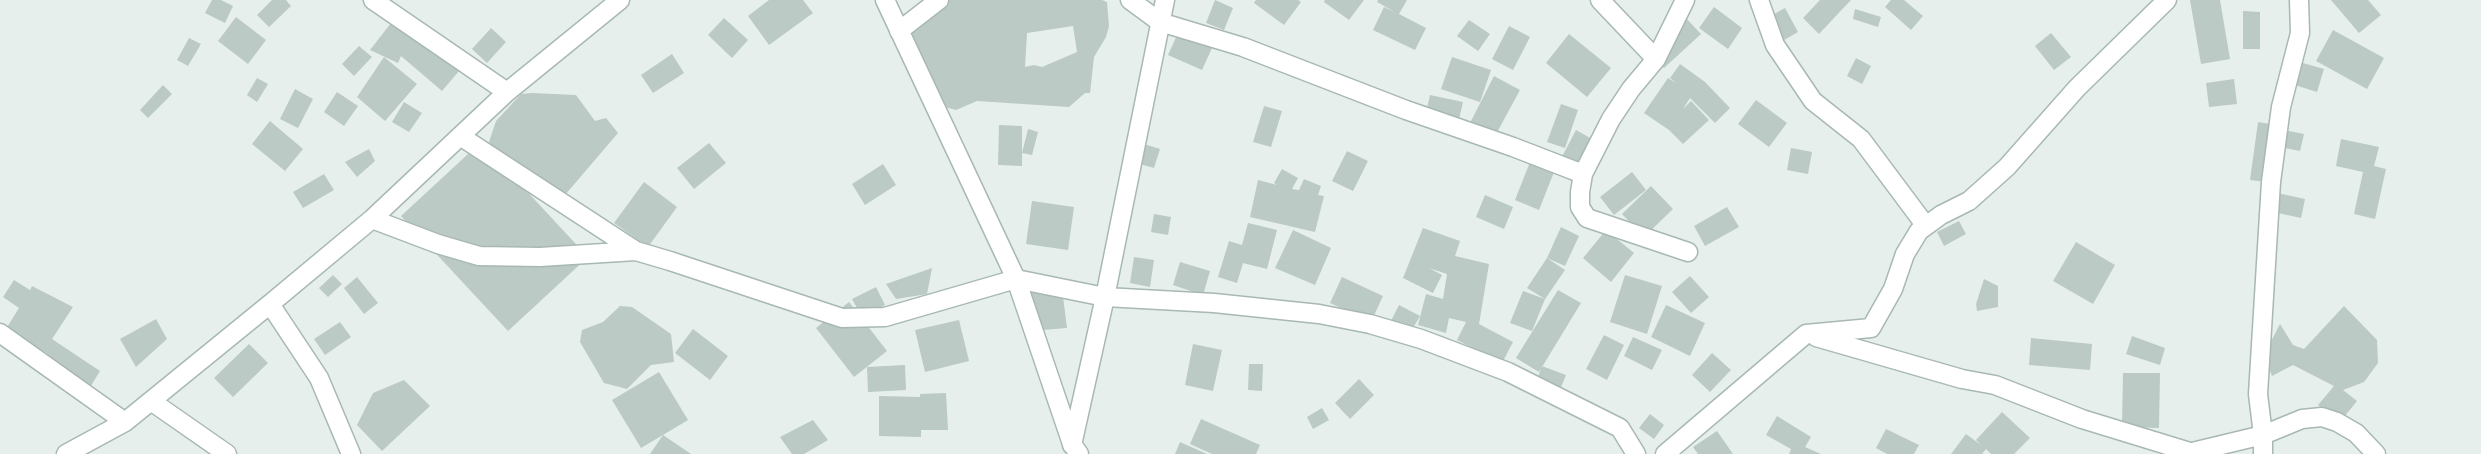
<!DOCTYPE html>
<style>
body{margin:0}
canvas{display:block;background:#e6efeb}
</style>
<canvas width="2481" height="454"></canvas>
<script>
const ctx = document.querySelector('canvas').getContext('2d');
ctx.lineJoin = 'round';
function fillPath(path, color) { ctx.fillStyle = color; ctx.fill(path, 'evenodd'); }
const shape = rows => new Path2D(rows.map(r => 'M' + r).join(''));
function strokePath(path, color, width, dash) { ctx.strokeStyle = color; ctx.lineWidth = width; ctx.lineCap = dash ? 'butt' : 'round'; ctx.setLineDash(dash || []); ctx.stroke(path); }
fillPath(shape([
 [212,0,221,0,233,6,225,23,205,13],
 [272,0,286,0,291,6,269,27,257,15],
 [769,0,803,0,813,13,769,45,748,16],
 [947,0,1102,0,1107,2,1109,26,1106,37,1094,57,1090,93,1085,93,1069,107,977,101,956,110,945,107,907,37],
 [1073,26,1077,52,1042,67,1034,65,1025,67,1027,33],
 [1215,0,1233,8,1224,30,1206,23],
 [1256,0,1298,0,1301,2,1284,25,1254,3],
 [1325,0,1364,0,1349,20,1324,2],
 [1378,0,1407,0,1399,14,1426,28,1415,50,1373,30,1384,7,1395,12,1377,2],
 [1820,0,1851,0,1819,34,1803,18],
 [1891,0,1904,0,1923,16,1911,30,1885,7],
 [2190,0,2220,0,2230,59,2201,64],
 [2331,0,2368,0,2381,15,2359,33],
 [1714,7,1742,28,1728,49,1699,28],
 [1785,8,1798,32,1772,47,1758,23],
 [1855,9,1881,17,1878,27,1853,19],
 [2243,11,2260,12,2260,49,2243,49],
 [1684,16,1701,34,1664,68,1647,50],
 [236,17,266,40,248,64,218,41],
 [724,18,748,40,732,58,708,35],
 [1469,20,1490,34,1478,51,1457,36],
 [391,23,411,32,459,71,442,91,401,56,398,63,370,50],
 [1509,26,1530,37,1513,70,1492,59],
 [491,28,506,42,487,63,472,49],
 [2333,30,2384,58,2367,89,2316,61],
 [1178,33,1212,48,1202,70,1168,55],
 [2051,33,2071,57,2054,70,2035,46],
 [1569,34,1611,68,1587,97,1546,63],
 [189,38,201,44,188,66,177,60],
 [359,46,372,57,354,76,342,64],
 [672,54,684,73,653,93,641,75],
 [384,57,417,84,385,121,357,97],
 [1452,57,1491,70,1480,102,1441,89],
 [1856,58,1871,66,1862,84,1847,76],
 [2289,59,2324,69,2317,92,2282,81],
 [1680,64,1705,82,1730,108,1715,123,1690,98,1683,109,1691,101,1709,120,1683,144,1669,130,1644,113,1668,78,1676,83,1670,78],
 [1494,76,1520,90,1494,138,1469,125],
 [257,78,268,84,257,102,247,95],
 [2234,79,2237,104,2209,107,2206,83],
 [163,85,172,94,148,118,140,110],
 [295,89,313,99,298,128,280,119],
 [337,92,358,106,344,126,324,112],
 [532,93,576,95,595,121,606,118,618,133,565,195,503,161,489,142,496,121,521,94],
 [1430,95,1463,102,1457,128,1424,121],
 [1756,100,1787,123,1769,147,1738,124],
 [404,102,422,113,409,132,392,122],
 [1561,104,1578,110,1565,148,1547,142],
 [1264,106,1282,111,1271,147,1253,142],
 [270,121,303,149,285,171,252,144],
 [2258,122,2283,126,2284,130,2304,134,2300,151,2280,147,2276,183,2250,180],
 [999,125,1022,126,1022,166,998,165],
 [1028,129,1038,132,1032,155,1022,153],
 [1576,130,1599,143,1577,184,1554,172],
 [2341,139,2379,147,2374,166,2386,169,2375,219,2354,214,2363,172,2336,166],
 [1134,141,1160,149,1154,168,1129,161],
 [481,142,588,257,508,331,401,216],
 [709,143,726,163,694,189,677,168],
 [1791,148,1812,152,1808,174,1787,170],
 [369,149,375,161,357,177,345,162],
 [1347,151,1368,161,1353,191,1332,181],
 [1530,162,1554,172,1539,210,1515,200],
 [883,164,896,185,865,205,852,184],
 [1282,169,1298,178,1292,189,1299,190,1304,179,1321,186,1318,195,1324,196,1315,232,1250,217,1258,180,1277,185,1274,183],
 [1632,172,1646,190,1614,215,1600,197],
 [324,174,334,190,303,208,293,192],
 [644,182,677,207,648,247,614,223],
 [1651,186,1673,209,1644,237,1622,214],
 [2273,192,2305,199,2301,218,2269,211],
 [1485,195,1513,207,1504,229,1476,217],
 [1032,201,1074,207,1068,250,1026,244],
 [1727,207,1739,227,1705,246,1694,226],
 [1154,214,1171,217,1168,235,1151,232],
 [1959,221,1966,234,1944,246,1937,232],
 [1248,223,1277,230,1267,269,1243,263,1237,283,1218,277,1229,241,1242,245],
 [1561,227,1579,236,1565,266,1547,258],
 [1423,228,1460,241,1455,256,1489,264,1479,324,1513,342,1502,363,1457,340,1466,322,1449,318,1446,333,1418,325,1426,294,1443,299,1447,274,1429,268,1442,275,1433,293,1403,278],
 [1293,230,1331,248,1315,285,1275,268],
 [1606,230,1634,253,1611,282,1583,258],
 [2076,242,2115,265,2093,304,2053,281],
 [1134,257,1154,260,1150,287,1130,283],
 [1547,258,1565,270,1545,299,1527,288],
 [1180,262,1210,271,1203,295,1173,285],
 [932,268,927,294,896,299,886,284],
 [333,275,342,284,328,297,319,288],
 [1625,275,1662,286,1647,334,1610,322],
 [1690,276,1709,297,1691,313,1672,292],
 [357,277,378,303,364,314,344,288],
 [1342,277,1383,296,1371,322,1330,303],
 [1984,279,1998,286,1998,307,1977,311,1976,304],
 [14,280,30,290,32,286,73,307,52,339,100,371,89,389,47,363,48,354,6,329,19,308,3,297],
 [1061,281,1067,328,1031,331,1025,284],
 [876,287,885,305,862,317,852,299],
 [1558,290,1581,303,1539,372,1516,358],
 [1523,291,1545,299,1532,331,1510,323],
 [849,302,887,351,854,377,816,328],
 [1399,305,1420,316,1409,335,1389,325],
 [1666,305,1705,323,1690,356,1651,337],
 [620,306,632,307,671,334,674,362,651,365,627,389,604,383,580,342,582,330,603,322],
 [2344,306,2377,340,2378,363,2364,382,2343,390,2357,401,2340,422,2318,405,2334,386,2293,365,2272,376,2264,355,2280,324,2293,345,2304,349],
 [156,319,167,339,136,367,120,339],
 [959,320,969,361,925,372,915,330],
 [340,322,351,337,325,355,314,339],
 [693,329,728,356,710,380,675,353],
 [1604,335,1624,345,1607,380,1586,369],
 [2132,336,2165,348,2160,365,2126,354],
 [1633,337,1662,350,1652,370,1624,356],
 [2031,338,2092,344,2090,370,2029,365],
 [249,344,268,363,233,397,214,378],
 [1193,344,1222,350,1213,391,1185,385],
 [1712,353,1731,370,1710,392,1692,375],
 [1249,364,1263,364,1262,391,1248,390],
 [905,365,906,390,868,392,867,367],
 [1542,366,1566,375,1559,392,1536,383],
 [659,372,688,420,641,448,612,400],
 [2123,373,2160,373,2159,428,2122,427],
 [1359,379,1374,395,1350,419,1335,403],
 [404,380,430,406,382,451,357,425,373,393],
 [946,393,948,430,921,430,921,437,879,436,879,396,920,397,920,394],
 [1322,408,1329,420,1313,429,1307,417],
 [2002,412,2030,438,2014,454,1991,454,1986,449,1982,454,1951,454,1966,434,1981,445,1976,440],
 [1650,414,1664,425,1654,439,1639,428],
 [1777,416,1811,437,1805,447,1821,454,1789,454,1791,449,1766,435],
 [1201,419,1260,445,1256,454,1212,454,1190,444],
 [813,420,828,440,804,454,792,454,780,437],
 [1886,429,1919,445,1914,454,1887,454,1876,448],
 [1717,431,1733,454,1698,454,1693,447],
 [663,435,691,454,650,454],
 [1180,442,1207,454,1175,454]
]), '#bbcac4');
const street = shape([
 [373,0,507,92],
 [885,0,1016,279,1072,444,1079,454],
 [1130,0,1160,22,1243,47,1406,110,1513,147,1583,174],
 [1600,0,1656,59],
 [1685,0,1656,59,1631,89,1611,119,1583,174,1580,192,1580,207,1587,218,1688,252],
 [1759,0,1775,45,1813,101,1861,139,1926,226],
 [899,31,939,0],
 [460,136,636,251],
 [372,219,438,244,479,256,540,257,636,251,670,261,842,318,885,317,1016,279,1105,297,1214,303,1319,314,1370,324,1421,339,1508,372,1620,428,1636,454],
 [270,304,319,378,351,454],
 [0,333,125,422],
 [1816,337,1962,379,1995,385,2082,419,2190,452],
 [151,401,227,454],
 [1072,445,1105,297,1165,0],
 [66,454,125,422,270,304,372,219,507,92,620,0],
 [1665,454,1806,334,1871,328,1893,289,1905,254,1919,231,1941,215,1969,201,2007,167,2077,88,2167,0],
 [2184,454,2263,435,2302,419,2322,417,2337,422,2356,433,2376,454],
 [2263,454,2263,435,2258,394,2271,182,2281,107,2300,33,2299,0]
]);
strokePath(street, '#a8b8b2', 21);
strokePath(street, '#fff', 18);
</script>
